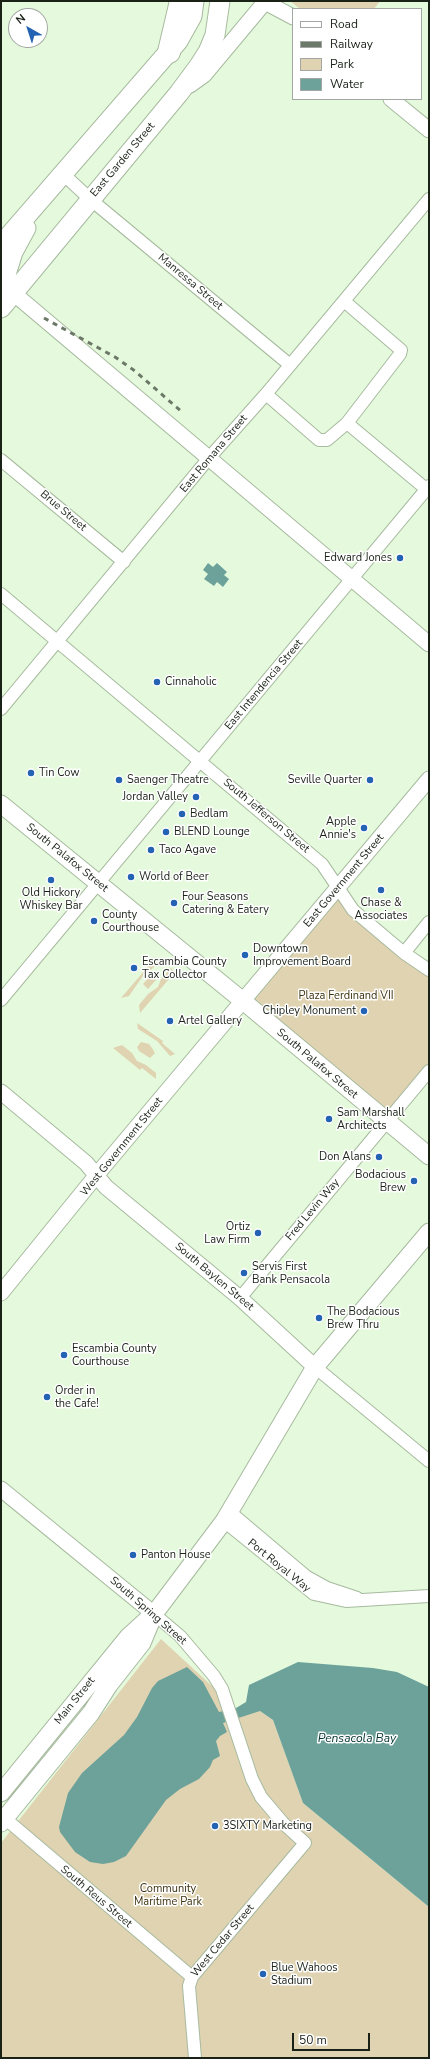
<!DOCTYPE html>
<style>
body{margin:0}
#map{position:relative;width:430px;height:2059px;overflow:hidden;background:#e5fadd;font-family:"Nunito Sans",sans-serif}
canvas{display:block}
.frame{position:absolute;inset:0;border:2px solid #1a2218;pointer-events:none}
.legend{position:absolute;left:292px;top:8px;width:130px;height:92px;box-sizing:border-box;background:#fff;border:1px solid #a3a7a3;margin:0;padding:5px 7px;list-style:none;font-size:12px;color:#1a2218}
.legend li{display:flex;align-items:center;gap:8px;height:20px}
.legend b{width:20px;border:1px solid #a3a7a3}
.north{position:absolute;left:8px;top:8px;width:40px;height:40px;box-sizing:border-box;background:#fff;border:1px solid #a3a7a3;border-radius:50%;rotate:321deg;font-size:11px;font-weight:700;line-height:16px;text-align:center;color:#1a2218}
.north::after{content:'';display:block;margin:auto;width:14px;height:18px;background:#2462b3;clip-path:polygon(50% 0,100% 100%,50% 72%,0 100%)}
.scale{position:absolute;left:292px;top:2033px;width:78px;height:18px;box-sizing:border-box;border:2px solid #1a2218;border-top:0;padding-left:5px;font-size:12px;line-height:14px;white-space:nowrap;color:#1a2218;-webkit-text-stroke:3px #fff;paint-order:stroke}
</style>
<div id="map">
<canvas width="430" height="2059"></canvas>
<div class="frame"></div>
<ul class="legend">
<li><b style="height:5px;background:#fff"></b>Road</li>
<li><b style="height:5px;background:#6c7968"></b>Railway</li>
<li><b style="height:11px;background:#e0d3b1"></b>Park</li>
<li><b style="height:11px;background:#6da29b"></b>Water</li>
</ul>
<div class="north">N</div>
<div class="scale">50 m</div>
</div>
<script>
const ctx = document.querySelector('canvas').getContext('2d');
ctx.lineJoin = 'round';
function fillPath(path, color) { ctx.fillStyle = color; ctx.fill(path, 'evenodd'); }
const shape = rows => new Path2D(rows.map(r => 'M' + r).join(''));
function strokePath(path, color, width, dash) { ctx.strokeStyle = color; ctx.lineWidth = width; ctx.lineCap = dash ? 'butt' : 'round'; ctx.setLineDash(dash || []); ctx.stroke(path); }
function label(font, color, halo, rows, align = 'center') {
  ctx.font = font + ' "Nunito Sans",sans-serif'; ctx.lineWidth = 3; ctx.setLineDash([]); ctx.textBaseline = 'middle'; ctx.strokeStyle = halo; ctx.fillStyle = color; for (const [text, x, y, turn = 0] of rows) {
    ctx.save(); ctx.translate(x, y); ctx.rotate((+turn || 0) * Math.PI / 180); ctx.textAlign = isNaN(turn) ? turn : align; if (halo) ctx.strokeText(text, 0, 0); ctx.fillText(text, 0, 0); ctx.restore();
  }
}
fillPath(shape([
 [290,1,380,1,374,9,300,9],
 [339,887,353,910,429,970,429,1071,386,1122,243,1001],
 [156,957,160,960,152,969,145,973,129,996,121,998],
 [171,968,175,972,140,1013,139,1005,148,994,158,987,161,979],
 [151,975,156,980,148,989,143,984],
 [137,1023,163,1041,162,1043,175,1054,170,1056,157,1041,138,1029],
 [141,1042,149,1044,152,1048,155,1053,150,1058,139,1051,137,1047],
 [122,1045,132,1053,137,1061,146,1065,156,1073,156,1079,142,1068,140,1070,113,1048],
 [161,1639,236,1708,260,1711,273,1720,303,1803,429,1907,429,2058,1,2058,1,1843]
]), '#e0d3b1');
fillPath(shape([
 [208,563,213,567,217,563,227,572,224,575,229,579,223,587,217,582,214,586,204,579,208,574,203,570],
 [298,1662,373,1668,397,1672,429,1687,429,1907,303,1803,273,1720,260,1711,223,1723,227,1732,220,1736,216,1741,220,1756,213,1760,210,1767,199,1779,180,1789,166,1800,126,1856,114,1862,103,1864,90,1862,75,1852,60,1832,59,1827,68,1793,82,1773,124,1735,137,1717,152,1688,158,1681,187,1667,203,1682,219,1712,236,1708,246,1702,249,1685]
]), '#6da29b');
const minor = shape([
 [62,173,90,199,290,365],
 [266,394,319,440,327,440,347,423,400,354,401,350,344,301],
 [347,423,426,489],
 [1,460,124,562],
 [1,594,322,864,353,910,404,953,429,970],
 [1,709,209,458,266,394,429,199],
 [404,953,429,922],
 [1,1000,429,486],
 [240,1298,429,1071],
 [315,1367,429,1461],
 [230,1512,307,1577,327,1588,357,1598],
 [224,1521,314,1594,346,1601,429,1596],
 [154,1614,180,1636,214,1676,222,1689,252,1779,261,1797,283,1823,305,1843,192,1977,189,1986,195,2058],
 [1,1815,192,1977]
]);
const tertiary = shape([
 [263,1,293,17],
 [190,85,204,75,265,2],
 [391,99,429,130],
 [5,286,429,644],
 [1,1092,86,1163,106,1187,240,1298,315,1367],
 [1,1293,104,1166,429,779],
 [1,1489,154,1614]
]);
const secondary = shape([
 [1,804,243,1001,429,1156],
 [1,1793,128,1637,151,1616],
 [1,1823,91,1713,109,1685,142,1643,154,1614,224,1521,315,1367,429,1232]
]);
const primary = shape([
 [1,245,178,41,192,16,194,1],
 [3,284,13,252,26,228],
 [1,308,179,93,199,66,208,52,215,35,220,1]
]);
const motorway = shape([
 [169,52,181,1]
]);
strokePath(minor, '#a7ba9f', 14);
strokePath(tertiary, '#a7ba9f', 17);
strokePath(secondary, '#a7ba9f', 19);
strokePath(primary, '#a7ba9f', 21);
strokePath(motorway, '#a7ba9f', 24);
strokePath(minor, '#fff', 12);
strokePath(tertiary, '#fff', 15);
strokePath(secondary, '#fff', 17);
strokePath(primary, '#fff', 19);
strokePath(motorway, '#fff', 22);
strokePath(shape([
 [44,318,115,357,135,371,182,412]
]), '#6c7968', 3, [5, 5]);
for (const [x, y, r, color] of [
 [400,558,4,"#2462b3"],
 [157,682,4,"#2462b3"],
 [31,773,4,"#2462b3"],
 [119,780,4,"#2462b3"],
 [370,780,4,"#2462b3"],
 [196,797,4,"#2462b3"],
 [182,814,4,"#2462b3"],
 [364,828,4,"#2462b3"],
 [166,832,4,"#2462b3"],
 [151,850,4,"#2462b3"],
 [131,877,4,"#2462b3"],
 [51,880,4,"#2462b3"],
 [381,890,4,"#2462b3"],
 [174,903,4,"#2462b3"],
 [94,921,4,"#2462b3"],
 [245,955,4,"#2462b3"],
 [134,968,4,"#2462b3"],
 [364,1011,4,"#2462b3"],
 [170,1021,4,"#2462b3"],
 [329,1119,4,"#2462b3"],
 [379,1157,4,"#2462b3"],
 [414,1181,4,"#2462b3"],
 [258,1233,4,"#2462b3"],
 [244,1273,4,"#2462b3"],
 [319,1318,4,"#2462b3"],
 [64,1355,4,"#2462b3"],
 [47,1397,4,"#2462b3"],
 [133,1555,4,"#2462b3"],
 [215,1826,4,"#2462b3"],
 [263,1974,4,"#2462b3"]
]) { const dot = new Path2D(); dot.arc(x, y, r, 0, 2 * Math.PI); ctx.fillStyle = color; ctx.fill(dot); strokePath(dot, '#fff', 1.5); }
label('11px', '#1a2218', '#fff', [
 ["East Garden Street",123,160,-50],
 ["Manressa Street",190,282,40],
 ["East Romana Street",214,454,-50],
 ["Brue Street",63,511,40],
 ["East Intendencia Street",264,685,-50],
 ["South Jefferson Street",266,816,40],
 ["South Palafox Street",67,858,39],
 ["East Government Street",344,881,-50],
 ["South Palafox Street",317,1064,40],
 ["West Government Street",122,1147,-51],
 ["Fred Levin Way",313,1210,-50],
 ["South Baylen Street",214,1277,40],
 ["Port Royal Way",279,1566,39],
 ["South Spring Street",148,1611,41],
 ["Main Street",75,1701,-51],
 ["South Reus Street",96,1897,40],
 ["West Cedar Street",223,1941,-50]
]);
label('11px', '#1a2218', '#fff', [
 ["Edward Jones",392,558,"right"],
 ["Cinnaholic",165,682],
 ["Tin Cow",39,773],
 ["Saenger Theatre",127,780],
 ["Seville Quarter",362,780,"right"],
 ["Jordan Valley",188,797,"right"],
 ["Bedlam",190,814],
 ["Apple",356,822,"right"],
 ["Annie's",356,835,"right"],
 ["BLEND Lounge",174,832],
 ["Taco Agave",159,850],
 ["World of Beer",139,877],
 ["Old Hickory",51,893,"center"],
 ["Whiskey Bar",51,906,"center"],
 ["Four Seasons",182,897],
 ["Catering & Eatery",182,910],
 ["Chase &",381,903,"center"],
 ["Associates",381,916,"center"],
 ["County",102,915],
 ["Courthouse",102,928],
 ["Downtown",253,949],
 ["Improvement Board",253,962],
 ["Escambia County",142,962],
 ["Tax Collector",142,975],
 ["Chipley Monument",356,1011,"right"],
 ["Artel Gallery",178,1021],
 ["Sam Marshall",337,1113],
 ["Architects",337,1126],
 ["Don Alans",371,1157,"right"],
 ["Bodacious",406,1175,"right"],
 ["Brew",406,1188,"right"],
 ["Ortiz",250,1227,"right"],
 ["Law Firm",250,1240,"right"],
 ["Servis First",252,1267],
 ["Bank Pensacola",252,1280],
 ["The Bodacious",327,1312],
 ["Brew Thru",327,1325],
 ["Escambia County",72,1349],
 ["Courthouse",72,1362],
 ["Order in",55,1391],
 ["the Cafe!",55,1404],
 ["Panton House",141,1555],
 ["3SIXTY Marketing",223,1826],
 ["Blue Wahoos",271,1968],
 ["Stadium",271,1981]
], 'left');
label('11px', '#3e3210', '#fff', [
 ["Plaza Ferdinand VII",346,996],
 ["Community",168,1889],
 ["Maritime Park",168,1902]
]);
label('italic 12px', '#00332f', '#fff', [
 ["Pensacola Bay",357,1739]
]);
</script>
